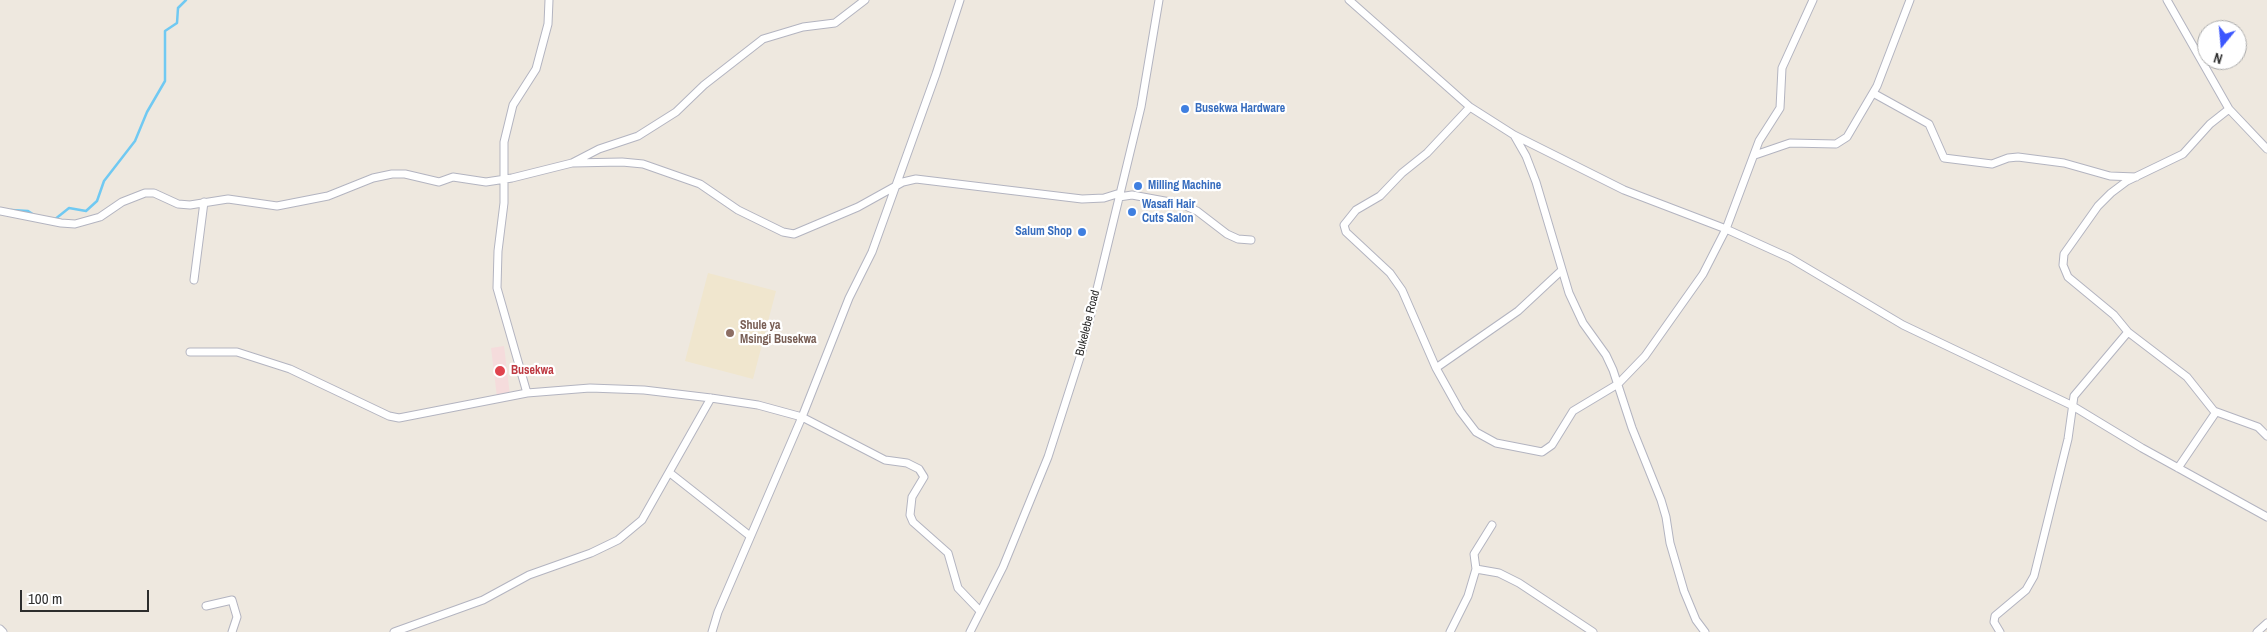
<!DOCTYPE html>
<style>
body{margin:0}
#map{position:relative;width:2267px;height:632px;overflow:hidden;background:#eee8df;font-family:"Archivo Narrow",sans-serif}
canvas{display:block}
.north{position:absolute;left:2197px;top:20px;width:50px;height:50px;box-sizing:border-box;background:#fff;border:1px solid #ababab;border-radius:50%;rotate:197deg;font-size:14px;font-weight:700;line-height:20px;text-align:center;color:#2d2d2d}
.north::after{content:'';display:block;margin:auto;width:18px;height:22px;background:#3c57fe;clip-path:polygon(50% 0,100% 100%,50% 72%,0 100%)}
.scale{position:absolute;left:20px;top:590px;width:129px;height:22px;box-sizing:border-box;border:2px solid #2d2d2d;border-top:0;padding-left:6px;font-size:15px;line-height:18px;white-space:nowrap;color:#2d2d2d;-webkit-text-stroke:4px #fff;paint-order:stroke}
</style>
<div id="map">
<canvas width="2267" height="632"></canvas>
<div class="north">N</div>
<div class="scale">100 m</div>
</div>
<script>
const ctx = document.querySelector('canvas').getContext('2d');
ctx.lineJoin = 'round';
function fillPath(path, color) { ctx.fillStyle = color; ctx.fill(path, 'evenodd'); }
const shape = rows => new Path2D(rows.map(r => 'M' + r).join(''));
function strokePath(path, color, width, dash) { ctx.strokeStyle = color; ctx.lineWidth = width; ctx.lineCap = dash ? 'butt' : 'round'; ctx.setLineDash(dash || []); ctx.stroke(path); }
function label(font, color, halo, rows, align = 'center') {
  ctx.font = font + ' "Archivo Narrow",sans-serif'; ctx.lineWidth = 4.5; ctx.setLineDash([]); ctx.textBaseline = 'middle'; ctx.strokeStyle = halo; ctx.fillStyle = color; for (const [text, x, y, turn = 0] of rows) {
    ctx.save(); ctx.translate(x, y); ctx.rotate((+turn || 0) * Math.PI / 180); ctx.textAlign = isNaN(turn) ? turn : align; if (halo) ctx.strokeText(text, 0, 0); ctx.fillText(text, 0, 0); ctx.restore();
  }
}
fillPath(shape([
 [708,273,776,291,753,379,685,361]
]), '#f0e6ce');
fillPath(shape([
 [504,346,510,395,497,397,491,348]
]), '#f5dcdc');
strokePath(shape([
 [11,210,28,211,34,215],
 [54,220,69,208,86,211,97,201,104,181,135,141,147,112,165,81,165,31,177,23,178,8,186,0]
]), '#70c9f2', 2.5);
const street = shape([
 [1349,0,1470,107,1514,135,1624,190,1726,229,1790,258,1903,325,2071,405,2142,448,2267,517],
 [2167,0,2229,109,2267,149],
 [1873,93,1929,124,1944,158,1992,164,2008,158,2018,157,2064,163,2110,176,2136,177],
 [1470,107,1427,153,1402,173,1380,196,1356,210,1344,225,1346,232,1390,273,1402,290,1436,368,1460,411,1476,432,1496,443,1542,452,1552,445,1573,411,1618,384,1645,356,1703,274,1726,229,1759,141,1780,108,1782,68,1813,0],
 [2229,109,2210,124,2183,154,2127,181,2111,193,2098,206,2064,254,2063,265,2068,277,2114,315,2128,332,2187,377,2214,411,2258,427,2267,436],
 [1514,135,1526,156,1536,182,1569,293,1583,323,1606,355,1613,370,1632,428,1661,500,1666,517,1670,543,1684,591,1696,620,1705,632],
 [1755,155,1790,143,1836,144,1847,137,1877,86,1910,0],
 [572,163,599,149,638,136,676,112,704,85,763,39,803,27,835,23,865,0],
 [1119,197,1132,195,1181,204,1197,211,1227,234,1238,239,1251,240],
 [0,211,61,223,75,224,100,217,122,202,145,193,154,193,178,204,190,205,228,199,277,206,328,196,373,178,392,174,405,174,439,182,453,177,486,182,512,178,572,163,622,162,643,164,700,184,738,210,783,232,794,234,858,207,903,182,916,179,1082,199,1104,198,1120,193],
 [194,280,204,202],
 [190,352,237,352,290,369,389,416,399,418,527,393,590,388,644,390,711,398,758,405,802,417,885,460,907,463,919,469,924,477,912,497,910,515,913,522,948,553,958,588,980,611],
 [1436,368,1518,311,1562,270],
 [527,393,497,288,498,251,504,203,504,142,513,105,536,69,548,24,549,0],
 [2178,468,2216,412],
 [670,473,750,536],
 [1476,569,1499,573,1519,583,1593,632],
 [206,606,232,600,237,617,232,632],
 [0,629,3,632],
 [394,632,483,600,529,575,591,553,618,540,642,520,711,398],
 [712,632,718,612,802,417,849,298,872,252,936,74,960,0],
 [970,632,1003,567,1048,457,1082,351,1141,107,1159,0],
 [1450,632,1468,596,1476,569,1474,554,1492,525],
 [2000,632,1994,622,1995,616,2026,590,2034,576,2068,439,2074,396,2128,332],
 [2257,632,2267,623]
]);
strokePath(street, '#b3b4c0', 9);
strokePath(street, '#fff', 7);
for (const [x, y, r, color] of [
 [1185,109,5,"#3f7fe0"],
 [1138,186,5,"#3f7fe0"],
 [1132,212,5,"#3f7fe0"],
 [1082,232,5,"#3f7fe0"],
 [730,333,5,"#8d6e63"],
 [500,371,6,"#e0444e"]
]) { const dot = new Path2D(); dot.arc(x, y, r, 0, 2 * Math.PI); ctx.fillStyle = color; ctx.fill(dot); strokePath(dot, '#fff', 2); }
label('bold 12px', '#366cbe', '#fff', [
 ["Busekwa Hardware",1195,109],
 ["Milling Machine",1148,186],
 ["Wasafi Hair",1142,205],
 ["Cuts Salon",1142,219],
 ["Salum Shop",1072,232,"right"]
], 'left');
label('12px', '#2d2d2d', '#fff', [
 ["Bukelebe Road",1088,323,-76]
]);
label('bold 12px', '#785e54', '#fff', [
 ["Shule ya",740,326],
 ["Msingi Busekwa",740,340]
], 'left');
label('bold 12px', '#be3a42', '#fff', [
 ["Busekwa",511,371]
], 'left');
</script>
